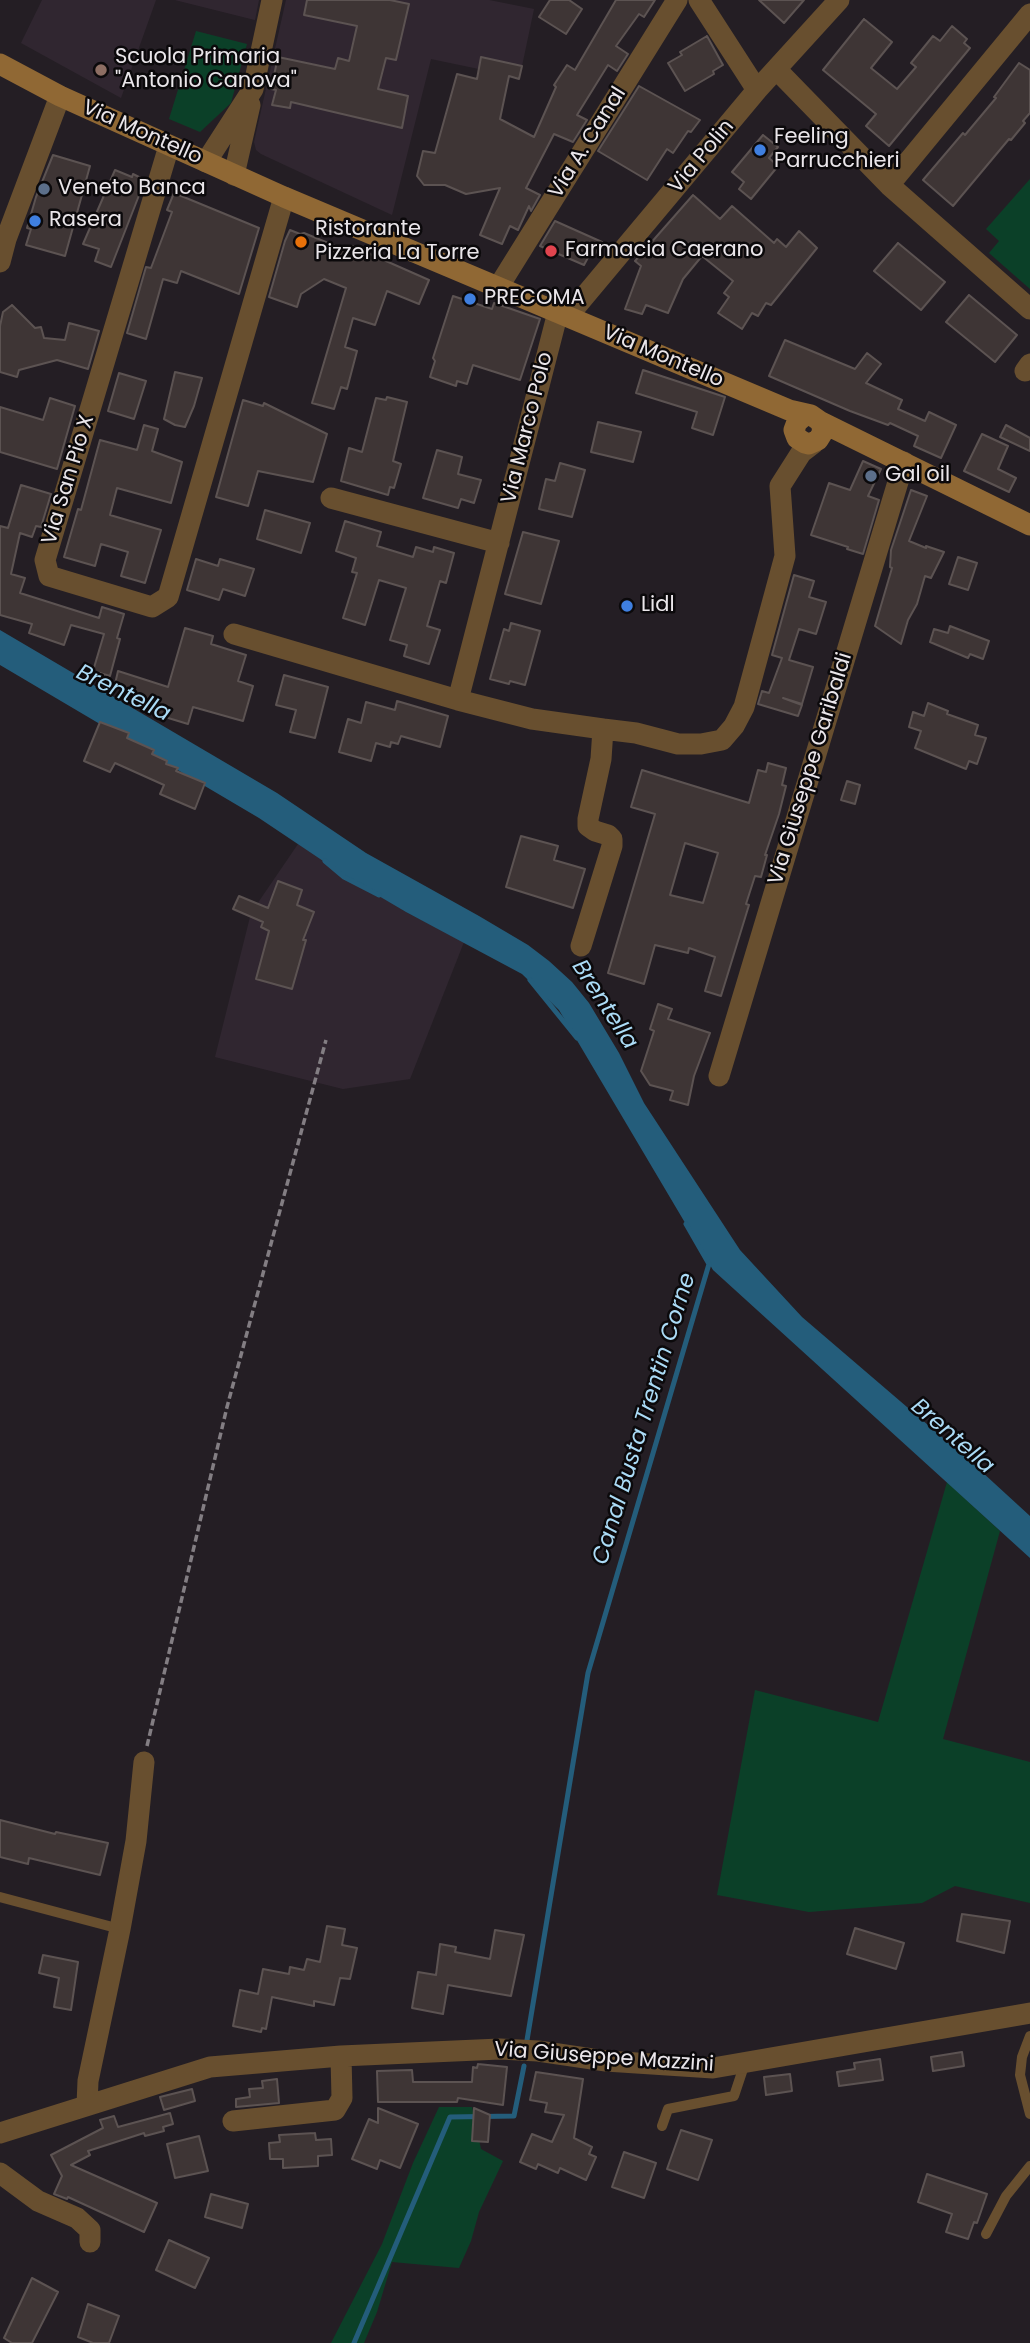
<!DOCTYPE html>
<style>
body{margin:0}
canvas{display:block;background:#241e24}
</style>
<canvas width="1030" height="2343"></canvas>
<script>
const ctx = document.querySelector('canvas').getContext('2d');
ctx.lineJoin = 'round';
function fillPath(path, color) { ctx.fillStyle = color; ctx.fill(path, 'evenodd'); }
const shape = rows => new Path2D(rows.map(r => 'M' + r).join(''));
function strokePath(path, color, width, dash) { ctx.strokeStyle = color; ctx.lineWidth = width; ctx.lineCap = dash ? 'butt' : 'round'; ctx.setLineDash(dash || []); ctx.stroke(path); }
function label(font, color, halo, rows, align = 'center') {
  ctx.font = font + ' Poppins,sans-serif'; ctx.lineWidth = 5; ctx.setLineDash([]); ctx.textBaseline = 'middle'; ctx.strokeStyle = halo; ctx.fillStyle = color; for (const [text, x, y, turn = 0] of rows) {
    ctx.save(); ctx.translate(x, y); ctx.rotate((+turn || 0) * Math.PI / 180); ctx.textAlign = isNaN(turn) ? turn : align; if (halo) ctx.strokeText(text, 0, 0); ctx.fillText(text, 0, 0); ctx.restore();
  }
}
fillPath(shape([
 [42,0,156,0,121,98,21,43],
 [175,0,259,0,255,20],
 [286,0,489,0,534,9,522,66,482,57,479,69,431,59,392,215,261,154,256,150,254,142],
 [298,844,406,912,464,942,410,1079,343,1089,215,1057,251,913]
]), '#302630');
fillPath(shape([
 [196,31,247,44,231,103,200,132,169,119],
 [1030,179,1030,289,989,253,999,241,986,229],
 [947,1482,1000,1531,943,1739,1030,1762,1030,1903,955,1886,922,1903,809,1912,717,1895,755,1690,878,1722],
 [439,2107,472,2107,481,2149,503,2161,479,2212,471,2241,459,2268,392,2262,377,2312,364,2343,331,2343,382,2244,413,2163]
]), '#0b4028');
fillPath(shape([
 [0,630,277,793,366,853,479,916,528,945,549,961,572,982,589,1003,619,1053,644,1103,740,1250,802,1317,970,1461,1030,1516,1030,1558,713,1270,559,1010,522,974,406,912,350,879,259,818,0,665]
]), '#245d7b');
strokePath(shape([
 [325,861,344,877,379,895],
 [530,980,577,1038],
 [527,2040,588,1673,709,1264,686,1224],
 [354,2343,450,2117,514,2116,524,2066]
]), '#245d7b', 5);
const building = shape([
 [307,0,390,0,409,4,396,60,386,58,378,89,408,96,402,128,291,102,290,108,272,105,276,90,271,89,278,57,335,69,338,58,349,61,357,26,304,15,307,0],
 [550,0,569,0,582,9,566,34,539,17,550,0],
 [616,0,655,0,644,17,639,14,616,46,628,54,617,71,608,65,577,115,587,120,573,142,554,134,526,188,540,195,531,211,529,206,518,230,510,226,502,244,480,235,500,188,466,194,445,185,424,185,417,176,423,151,435,153,457,74,477,79,481,57,522,66,519,79,509,76,500,119,534,137,556,87,554,85,567,65,575,70,616,0],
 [759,0,804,0,784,23,759,0],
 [864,19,892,42,871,68,897,89,916,67,911,63,933,36,940,41,952,26,967,39,964,43,970,48,889,146,866,126,876,114,823,70,864,19],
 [707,36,723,65,713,71,714,74,685,91,668,63,682,55,680,52,707,36],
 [1019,63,1030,70,1030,113,1023,121,1025,123,1011,140,1009,139,953,206,923,180,963,133,965,135,996,98,994,97,1019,63],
 [639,86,700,120,691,132,688,131,673,153,667,149,647,180,598,151,639,86],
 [763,135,778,147,769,158,778,166,751,199,739,189,744,182,732,172,763,135],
 [53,155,90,166,65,256,26,245,31,229,27,228,36,197,53,155],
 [115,170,132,177,133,174,145,180,111,267,95,261,99,249,83,244,115,170],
 [174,193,259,228,239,294,181,271,177,283,163,279,146,339,127,333,146,267,151,268,172,212,167,210,174,193],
 [693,195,720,219,732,206,774,243,777,239,786,247,799,231,817,248,771,305,766,303,758,316,752,313,742,329,718,313,729,297,724,293,733,281,702,256,683,279,668,313,646,305,642,314,625,309,641,266,635,261,693,195],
 [555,221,602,242,595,254,591,252,584,265,540,246,555,221],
 [290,230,300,234,304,233,350,252,352,246,429,280,419,304,387,291,375,325,353,318,345,347,357,351,347,389,341,387,334,409,312,403,346,288,324,279,301,294,297,307,269,297,285,241,290,230],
 [898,243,945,282,921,310,874,271,898,243],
 [969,295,1017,335,995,362,946,322,969,295],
 [453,296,492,309,494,303,540,319,520,380,473,365,467,384,457,381,456,386,430,377,435,361,433,358,453,296],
 [12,305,35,328,41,327,44,338,65,340,69,323,99,331,88,369,57,360,19,370,17,377,0,372,0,326,3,312,12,305],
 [785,340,855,369,867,353,881,364,866,383,902,400,898,409,925,421,929,412,956,425,941,458,914,446,918,436,890,423,888,425,850,411,769,376,785,340],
 [643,370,725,397,713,435,692,428,697,412,636,393,643,370],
 [175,372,202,378,194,406,185,427,175,425,164,419,175,372],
 [119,373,146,381,134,419,108,411,119,373],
 [387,397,407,402,393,461,401,464,394,488,390,487,388,495,341,481,349,448,362,452,376,398,386,400,387,397],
 [50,398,75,406,57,469,0,452,0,407,43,420,50,398],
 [243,400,263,406,264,403,327,434,313,482,258,471,248,506,216,497,243,400],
 [598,422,641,432,633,462,591,452,598,422],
 [144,425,158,429,152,451,182,462,171,503,117,488,110,515,161,530,145,583,121,576,128,552,101,544,95,566,64,557,78,509,81,510,100,440,137,450,144,425],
 [1006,425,1030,438,1030,451,1000,437,1006,425],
 [982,434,1008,446,998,469,1016,478,1009,492,964,471,982,434],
 [437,450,462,457,458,474,481,480,474,503,461,499,458,508,423,498,437,450],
 [863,461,881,469,868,496,879,500,863,554,847,549,848,547,811,535,829,483,850,490,863,461],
 [560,463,585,470,572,517,539,509,546,479,555,481,560,463],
 [21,485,51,494,41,527,36,526,32,537,20,533,11,574,25,578,20,593,99,618,102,607,124,614,117,638,120,639,110,676,93,671,104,634,71,625,64,645,29,633,32,624,0,615,0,526,8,528,21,485],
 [911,490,927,496,909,541,926,548,926,546,944,552,931,578,925,576,917,604,908,620,901,644,875,626,892,568,890,567,891,550,911,490],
 [265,510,310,523,301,553,257,539,265,510],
 [345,521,381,532,377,546,413,557,416,547,433,552,434,547,454,553,446,583,440,581,427,626,440,630,429,664,404,656,407,645,390,640,406,588,379,580,365,625,343,618,357,573,352,572,356,558,336,551,345,521],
 [523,532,559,541,541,604,505,594,523,532],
 [958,557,977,563,968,590,949,584,958,557],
 [196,559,218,566,220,559,254,569,245,596,223,589,219,600,187,590,196,559],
 [794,575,814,581,809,597,826,602,816,634,799,629,789,660,813,667,802,704,783,698,802,705,798,716,758,704,762,691,769,693,782,658,772,655,794,575],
 [511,623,540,631,525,685,510,681,509,684,490,679,504,629,509,631,511,623],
 [950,626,989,641,983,659,970,654,968,658,930,642,934,629,948,633,950,626],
 [185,628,213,636,211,644,246,655,238,681,253,686,243,721,193,707,188,724,155,714,157,706,115,684,118,671,168,687,185,628],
 [284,675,328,687,315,738,290,732,296,710,276,705,284,675],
 [397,701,448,716,440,747,401,736,398,744,391,742,390,747,376,743,371,761,339,752,348,719,361,723,366,702,395,710,397,701],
 [928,703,948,711,947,714,978,725,975,735,986,738,977,764,969,761,966,769,915,748,921,731,909,727,913,712,924,716,928,703],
 [100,722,129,733,127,738,154,750,152,754,167,761,166,764,178,768,176,771,205,783,195,809,160,794,164,785,115,763,110,772,84,761,100,722],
 [768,763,786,768,782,785,786,786,779,814,765,855,767,855,761,877,755,876,746,904,749,905,721,996,705,991,715,957,689,948,688,953,655,945,644,984,608,973,655,814,631,807,642,770,749,803,758,770,766,772,768,763],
 [685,843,718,853,703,903,670,895,685,843],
 [847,781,860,785,855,804,841,800,847,781],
 [521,836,558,846,554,860,585,869,573,908,506,887,521,836],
 [278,881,302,890,297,905,314,912,303,940,306,940,292,989,256,979,269,931,261,927,263,922,233,909,239,896,268,908,278,881],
 [658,1004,672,1009,668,1019,710,1033,694,1076,688,1105,670,1100,673,1091,650,1085,641,1071,654,1031,650,1029,658,1004],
 [0,1820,55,1834,56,1832,108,1843,100,1875,29,1858,28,1864,0,1857,0,1820],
 [962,1914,1010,1921,1004,1953,957,1941,962,1914],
 [327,1926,345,1929,342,1945,357,1948,350,1979,340,1978,334,2005,314,2001,314,2006,272,1997,266,2029,262,2028,261,2032,233,2026,240,1990,258,1994,263,1969,289,1974,290,1967,304,1970,307,1959,320,1962,327,1926],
 [855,1928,904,1943,896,1969,847,1954,855,1928],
 [495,1930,524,1935,511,1996,448,1985,443,2014,412,2008,418,1972,436,1975,440,1944,456,1947,455,1952,490,1959,495,1930],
 [43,1955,78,1962,71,2010,54,2007,59,1978,39,1973,43,1955],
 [962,2052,964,2066,933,2071,931,2057,962,2052],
 [880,2059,883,2080,839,2086,837,2072,855,2069,854,2063,880,2059],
 [478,2064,507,2067,503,2105,458,2098,457,2102,378,2102,377,2071,412,2070,413,2082,472,2082,473,2067,477,2068,478,2064],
 [536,2072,583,2079,574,2138,592,2147,589,2154,596,2157,586,2180,560,2168,558,2173,538,2164,536,2169,520,2162,532,2134,552,2142,564,2115,545,2112,547,2103,530,2100,536,2072],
 [790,2074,792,2091,766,2095,764,2077,790,2074],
 [277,2079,279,2103,236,2107,236,2099,250,2097,249,2089,263,2088,262,2081,277,2079],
 [192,2089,195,2101,164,2110,160,2097,192,2089],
 [378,2108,418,2124,400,2168,380,2160,377,2169,352,2159,369,2119,378,2123,378,2108],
 [474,2108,490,2115,488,2142,472,2141,474,2108],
 [170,2113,173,2124,163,2127,164,2131,145,2136,144,2133,88,2151,90,2155,71,2165,157,2203,144,2232,68,2197,67,2199,54,2194,62,2176,51,2155,103,2128,100,2120,114,2116,118,2127,170,2113],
 [681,2130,712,2140,698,2180,667,2169,681,2130],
 [315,2133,316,2140,331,2139,332,2155,318,2156,318,2166,283,2168,283,2159,270,2159,269,2143,280,2142,279,2135,315,2133],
 [199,2136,208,2171,175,2178,167,2144,199,2136],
 [624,2152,656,2163,644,2198,612,2187,624,2152],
 [927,2174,987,2194,977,2223,974,2222,968,2239,946,2232,952,2214,918,2202,927,2174],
 [211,2194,248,2204,242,2228,205,2217,211,2194],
 [169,2240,209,2258,195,2288,156,2270,169,2240],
 [32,2278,58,2292,32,2343,12,2343,4,2338,32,2278],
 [88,2304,119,2316,109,2343,93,2343,78,2337,88,2304]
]);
fillPath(building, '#3e3535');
strokePath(building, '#5c5352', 2);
strokePath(shape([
 [147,1746,227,1407,326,1040]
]), '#837e83', 3.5, [7, 3.5]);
strokePath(shape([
 [0,1897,120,1929],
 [1030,2036,1022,2057,1020,2075,1030,2114],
 [662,2126,668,2109,734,2096,745,2063],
 [986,2234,1006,2196,1030,2166]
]), '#684f2f', 10);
strokePath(shape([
 [699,0,757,90],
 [777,70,889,185,1030,309],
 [169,146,45,560,49,576,152,607,168,597,284,197],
 [206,162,253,89,272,0],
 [234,175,250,105],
 [889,185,1030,14],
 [0,262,6,239,60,96],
 [499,286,677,0],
 [558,312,458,700,532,719,603,729,601,759,588,819,588,826,595,831,608,835,612,839,612,846,581,946],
 [568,316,757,90,839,0],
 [1025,371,1030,364],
 [331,498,499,543],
 [234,634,458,700],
 [603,729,636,733,678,744,701,744,722,740,734,726,744,707,785,556,780,486,801,453,814,443],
 [719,1076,904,462],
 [87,2105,88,2081,120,1929,136,1841,144,1762],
 [233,2121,335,2110,342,2098,341,2056],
 [0,2133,210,2067,341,2056,500,2049,538,2051,606,2061,713,2068,1030,2013],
 [0,2173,38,2201,77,2218,90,2230,90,2242]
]), '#684f2f', 21);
strokePath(shape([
 [0,64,60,96,284,197,789,410,811,415,821,422,1030,525],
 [805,415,797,422,794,430,797,438,805,443,809,444,818,440,823,432,821,422]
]), '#906834', 21);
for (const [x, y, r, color] of [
 [101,70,7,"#8d6e63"],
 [760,150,7,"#3f7fe0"],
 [44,189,7,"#5c6f8a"],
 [35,221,7,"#3f7fe0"],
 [301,242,7,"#e8710a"],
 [551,251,7,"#e0444e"],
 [470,299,7,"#3f7fe0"],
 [871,476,7,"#5c6f8a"],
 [627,606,7,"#3f7fe0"]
]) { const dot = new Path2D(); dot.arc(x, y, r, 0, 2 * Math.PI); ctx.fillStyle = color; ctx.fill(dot); strokePath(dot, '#0b090b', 2.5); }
label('21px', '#eae6ea', '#0b090b', [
 ["Scuola Primaria",115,58],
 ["\"Antonio Canova\"",115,82],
 ["Feeling",774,138],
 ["Parrucchieri",774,162],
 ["Veneto Banca",58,189],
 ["Rasera",49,221],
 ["Ristorante",315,230],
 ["Pizzeria La Torre",315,254],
 ["Farmacia Caerano",565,251],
 ["PRECOMA",484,299],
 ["Gal oil",885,476],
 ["Lidl",641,606]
], 'left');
label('21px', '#eae6ea', '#0b090b', [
 ["Via Montello",142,133,24],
 ["Via A. Canal",588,143,-58],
 ["Via Polin",702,157,-50],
 ["Via Montello",663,357,23],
 ["Via Marco Polo",528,428,-76],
 ["Via San Pio X",69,480,-73],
 ["Via Giuseppe Garibaldi",811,769,-73],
 ["Via Giuseppe Mazzini",604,2058,4]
]);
label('italic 23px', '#abdbf6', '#0b090b', [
 ["Brentella",123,694,26],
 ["Brentella",604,1005,57],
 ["Canal Busta Trentin Corne",645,1419,-73],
 ["Brentella",952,1437,41]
]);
</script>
